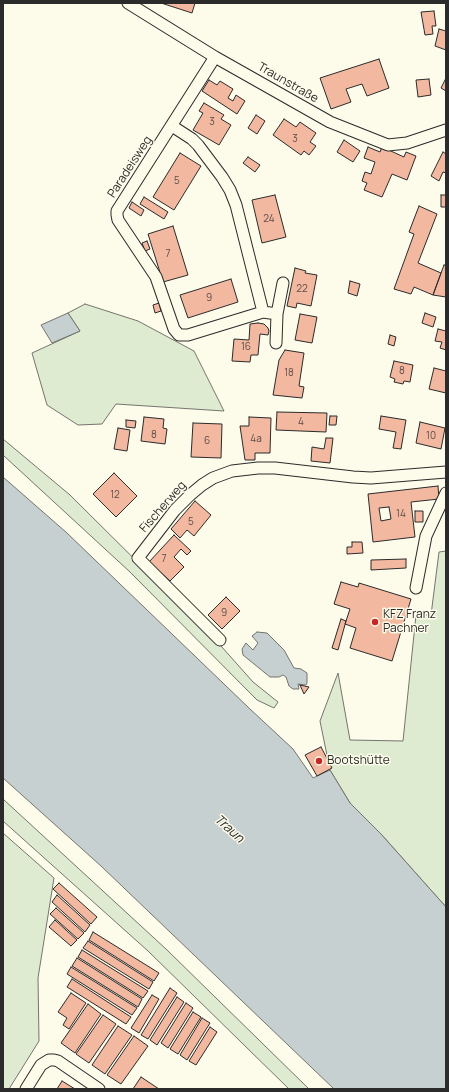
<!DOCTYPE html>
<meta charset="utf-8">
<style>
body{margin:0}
#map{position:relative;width:449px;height:1092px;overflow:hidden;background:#fdfbea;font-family:Manrope,sans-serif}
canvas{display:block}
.frame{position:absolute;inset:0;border:4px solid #2b2b2b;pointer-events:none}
</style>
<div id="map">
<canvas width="449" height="1092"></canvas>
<div class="frame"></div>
</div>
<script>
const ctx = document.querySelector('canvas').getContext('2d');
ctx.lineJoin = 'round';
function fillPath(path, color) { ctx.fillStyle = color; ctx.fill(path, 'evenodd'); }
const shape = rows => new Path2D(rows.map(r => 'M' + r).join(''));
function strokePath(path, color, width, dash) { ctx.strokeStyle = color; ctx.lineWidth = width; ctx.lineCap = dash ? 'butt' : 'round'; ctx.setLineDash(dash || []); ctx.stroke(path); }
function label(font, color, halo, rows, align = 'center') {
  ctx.font = font + ' Manrope,sans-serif'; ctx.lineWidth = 3; ctx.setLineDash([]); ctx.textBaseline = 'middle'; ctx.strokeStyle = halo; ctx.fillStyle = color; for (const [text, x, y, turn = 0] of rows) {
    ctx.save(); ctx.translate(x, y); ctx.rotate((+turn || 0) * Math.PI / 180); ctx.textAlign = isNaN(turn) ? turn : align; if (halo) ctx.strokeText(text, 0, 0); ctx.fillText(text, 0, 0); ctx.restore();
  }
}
const green = shape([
 [85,304,138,321,194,351,224,411,116,404,102,424,78,425,47,405,32,353,80,331,68,313,85,304],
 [3,439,70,495,213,637,253,682,278,702,274,708,257,700,130,572,3,455,3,439],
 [446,551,446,907,381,834,350,803,330,770,320,721,338,673,350,740,403,741,416,615,431,615,439,552,446,551],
 [3,799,166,949,309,1089,289,1089,148,951,3,821,3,799],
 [3,833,54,878,38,978,39,1041,9,1089,3,1089,3,833]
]);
fillPath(green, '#deebd1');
strokePath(green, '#74746e', 1);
const water = shape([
 [68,313,80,331,52,343,41,325,68,313],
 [3,477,67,533,250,709,293,749,313,778,330,770,350,803,381,834,446,907,446,1089,334,1089,101,866,3,778,3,477],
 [257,632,267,633,284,650,294,668,301,669,307,673,307,683,306,685,298,684,299,689,293,689,289,686,286,677,283,675,279,677,270,677,243,655,242,649,246,643,253,650,258,643,252,636,257,632]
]);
fillPath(water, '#c7d0d0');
strokePath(water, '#74746e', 1);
const building = shape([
 [161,3,195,3,192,13,161,3],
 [434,11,436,26,432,26,433,34,425,35,421,12,434,11],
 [439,29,446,31,446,50,435,46,439,29],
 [379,59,389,88,367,96,362,84,346,89,351,102,331,109,320,78,379,59],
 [446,78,446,91,441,88,446,78],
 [429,79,431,95,418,97,416,80,429,79],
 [209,80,217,85,220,81,233,89,228,98,233,101,236,95,245,101,237,114,202,91,209,80],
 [204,103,224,115,221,119,231,125,219,145,193,130,203,113,199,111,204,103],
 [256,115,265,121,257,134,248,128,256,115],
 [284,119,296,127,300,122,316,133,310,142,316,146,309,155,304,151,301,155,273,135,284,119],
 [344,140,360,151,353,162,337,152,344,140],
 [368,147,380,152,382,147,404,157,406,152,416,156,407,180,392,174,382,197,364,190,367,183,362,181,365,172,371,174,375,162,364,158,368,147],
 [443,152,446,154,446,173,443,172,439,181,431,176,443,152],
 [180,153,201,166,174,210,153,197,180,153],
 [248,157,260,165,255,172,243,163,248,157],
 [275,195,286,237,262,243,252,200,275,195],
 [441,195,446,195,446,207,441,207,441,195],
 [144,197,168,212,164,219,140,204,144,197],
 [132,202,144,210,141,216,129,208,132,202],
 [419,206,437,214,418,263,441,273,433,295,414,287,411,294,394,289,414,234,409,232,419,206],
 [173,226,188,275,163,282,148,234,173,226],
 [147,241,150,249,145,251,142,243,147,241],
 [444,265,446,265,446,297,433,295,444,265],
 [295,268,306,271,305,273,317,275,311,306,297,303,296,308,287,306,295,268],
 [231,279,238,302,188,318,180,295,231,279],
 [350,281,360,284,357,296,348,293,350,281],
 [159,303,161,311,155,313,153,305,159,303],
 [425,313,436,317,433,327,422,323,425,313],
 [300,314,317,317,312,343,295,340,300,314],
 [258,323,264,324,268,328,269,331,268,335,260,334,258,355,251,355,250,362,232,361,234,339,249,340,250,324,258,323],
 [438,329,446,331,446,350,440,348,442,342,435,341,438,329],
 [390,335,396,337,394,346,388,344,390,335],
 [285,350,304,353,299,386,304,387,302,398,273,395,279,360,285,350],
 [394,361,413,365,410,382,404,381,403,384,394,382,395,379,390,377,394,361],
 [434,368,446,371,446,393,429,389,434,368],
 [277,412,327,413,326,432,276,430,277,412],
 [330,416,337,416,336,425,329,425,330,416],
 [381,416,406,420,401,449,393,448,396,432,379,429,381,416],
 [144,417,164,419,163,428,167,429,165,444,141,441,144,417],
 [249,417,271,418,270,453,255,453,255,460,245,460,240,426,249,426,249,417],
 [126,420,136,421,135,428,126,427,126,420],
 [420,422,445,428,441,449,416,443,420,422],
 [193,423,222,424,221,458,191,457,193,423],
 [118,428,130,430,127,451,114,449,118,428],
 [326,438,333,438,330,463,311,461,312,447,324,449,326,438],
 [114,473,137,496,116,517,93,494,114,473],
 [438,486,439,499,411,502,415,537,373,542,368,494,438,486],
 [389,507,391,519,381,521,379,508,389,507],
 [195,501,211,515,194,536,187,530,180,538,171,529,195,501],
 [415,511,423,511,423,522,415,522,415,511],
 [174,535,191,551,187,555,181,549,174,557,184,567,170,581,149,562,174,535],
 [352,542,362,542,363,553,347,554,347,547,352,547,352,542],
 [406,559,406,568,371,570,371,560,406,559],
 [341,582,358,587,359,583,411,599,392,661,350,648,356,628,345,624,350,609,334,604,341,582],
 [226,597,240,611,222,629,208,615,226,597],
 [341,619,346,621,338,650,332,648,341,619],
 [300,685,309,687,304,694,300,685],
 [321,747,332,768,317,776,305,755,321,747],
 [59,883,97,917,91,924,53,889,59,883],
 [57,895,90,925,85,932,52,902,57,895],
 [56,908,84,933,78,939,50,914,56,908],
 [55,920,77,940,71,946,49,927,55,920],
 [93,932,159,973,154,981,89,940,93,932],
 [88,941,153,982,149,989,83,948,88,941],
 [82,950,148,991,143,998,78,957,82,950],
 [77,958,142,999,138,1007,72,966,77,958],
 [71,967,137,1008,132,1015,67,974,71,967],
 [72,979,131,1017,126,1024,67,987,72,979],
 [170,988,177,993,148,1039,141,1035,170,988],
 [71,993,86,1003,69,1029,63,1025,67,1018,58,1012,71,993],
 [152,995,159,999,139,1033,131,1028,152,995],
 [177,997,184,1002,157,1045,150,1040,177,997],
 [186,1003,193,1008,168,1048,161,1043,186,1003],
 [88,1004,101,1014,75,1053,61,1043,88,1004],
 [193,1012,201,1017,178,1054,170,1049,193,1012],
 [103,1015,116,1024,89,1063,76,1054,103,1015],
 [202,1018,210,1023,187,1060,180,1055,202,1018],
 [118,1026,132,1035,105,1074,92,1065,118,1026],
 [210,1027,217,1032,196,1065,189,1061,210,1027],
 [134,1036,148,1046,121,1084,107,1075,134,1036],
 [141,1077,159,1089,133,1089,141,1077],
 [62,1081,75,1089,57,1089,62,1081]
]);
fillPath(building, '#f2b8a0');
strokePath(building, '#2b2b2b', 1);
const street = shape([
 [128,3,215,57,330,122,388,145,407,143,446,130],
 [215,57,117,211,117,215,118,220,156,277,174,329,179,335,188,335,263,312,277,314,276,343],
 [172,126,192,139,198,145,222,177,230,190,236,205,263,312],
 [277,314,283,283],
 [416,588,426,536,446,493],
 [220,640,138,558,175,510,190,495,202,485,213,478,232,471,258,468,275,468,353,477,371,478,446,472],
 [26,1089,41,1065,49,1060,54,1060,58,1061,99,1089]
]);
strokePath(street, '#2b2b2b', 13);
strokePath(street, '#fdfbea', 11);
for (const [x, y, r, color] of [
 [375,622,4,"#c62828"],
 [319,761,4,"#c62828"]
]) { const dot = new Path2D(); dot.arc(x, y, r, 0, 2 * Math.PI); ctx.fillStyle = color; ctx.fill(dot); strokePath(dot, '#fdfbea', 1.5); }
label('10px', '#5d4e48', null, [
 ["3",212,122],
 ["3",295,139],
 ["5",177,181],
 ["24",269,219],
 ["7",168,254],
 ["22",302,289],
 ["9",209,298],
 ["16",246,347],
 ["8",402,371],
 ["18",289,373],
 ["4",301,422],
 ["8",154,435],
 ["10",431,436],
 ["4a",256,439],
 ["6",207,441],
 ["12",115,495],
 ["14",401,514],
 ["5",191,522],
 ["7",164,559],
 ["9",224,613]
]);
label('12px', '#2b2b2b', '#fdfbea', [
 ["Traunstraße",288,83,30],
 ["Paradeisweg",130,167,-57],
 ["Fischerweg",163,507,-49]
]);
label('12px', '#2b2b2b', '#fdfbea', [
 ["KFZ Franz",383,615],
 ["Pachner",383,629],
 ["Bootshütte",327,761]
], 'left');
label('italic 13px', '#2b2b2b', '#fdfbea', [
 ["Traun",229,829,42]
]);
</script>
